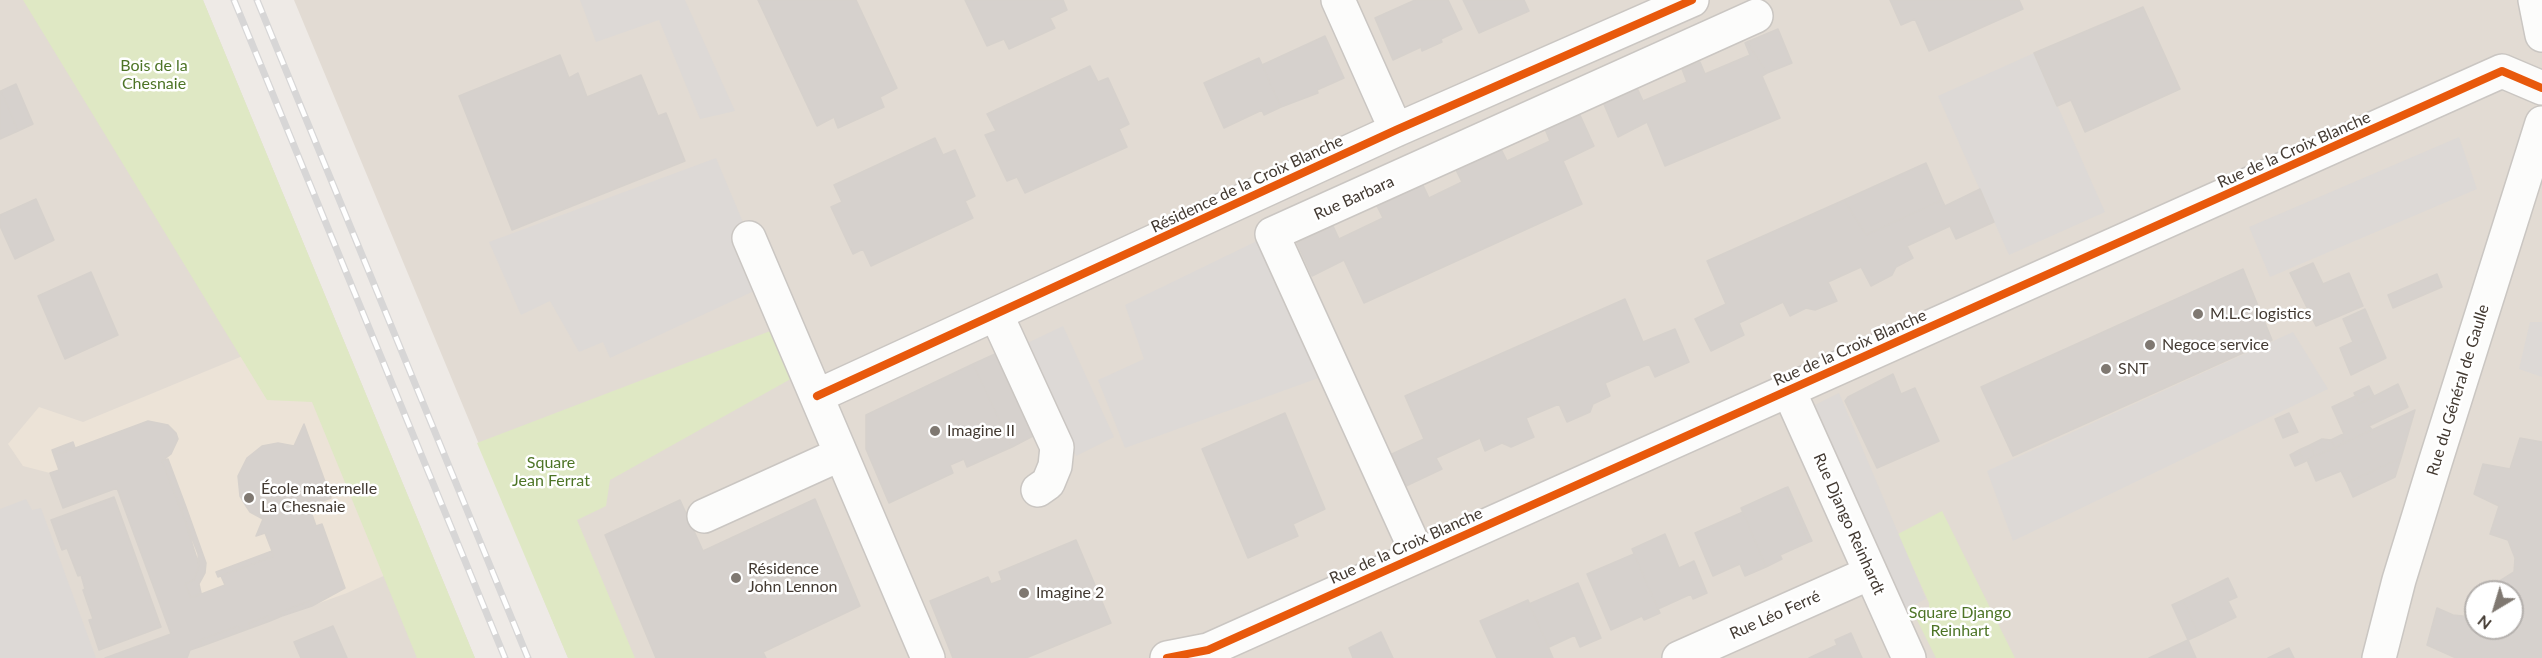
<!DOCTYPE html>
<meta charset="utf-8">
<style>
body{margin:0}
#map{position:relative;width:2542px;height:658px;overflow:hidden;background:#eeeae6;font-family:Lato,sans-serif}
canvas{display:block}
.north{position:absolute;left:2464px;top:580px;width:60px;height:60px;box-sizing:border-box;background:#fff;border:2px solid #b4b0ad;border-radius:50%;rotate:218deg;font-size:16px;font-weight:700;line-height:24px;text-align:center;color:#433a32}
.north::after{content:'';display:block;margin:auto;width:21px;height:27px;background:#7f7871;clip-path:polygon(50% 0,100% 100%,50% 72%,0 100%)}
</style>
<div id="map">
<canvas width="2542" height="658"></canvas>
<div class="north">N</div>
</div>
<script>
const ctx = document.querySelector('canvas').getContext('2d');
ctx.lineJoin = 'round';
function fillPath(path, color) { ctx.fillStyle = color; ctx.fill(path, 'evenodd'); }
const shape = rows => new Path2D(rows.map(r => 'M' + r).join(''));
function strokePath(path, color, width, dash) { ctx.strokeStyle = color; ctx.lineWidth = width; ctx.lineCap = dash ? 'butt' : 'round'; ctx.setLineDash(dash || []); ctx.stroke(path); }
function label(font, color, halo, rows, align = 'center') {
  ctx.font = font + ' Lato,sans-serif'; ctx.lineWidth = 5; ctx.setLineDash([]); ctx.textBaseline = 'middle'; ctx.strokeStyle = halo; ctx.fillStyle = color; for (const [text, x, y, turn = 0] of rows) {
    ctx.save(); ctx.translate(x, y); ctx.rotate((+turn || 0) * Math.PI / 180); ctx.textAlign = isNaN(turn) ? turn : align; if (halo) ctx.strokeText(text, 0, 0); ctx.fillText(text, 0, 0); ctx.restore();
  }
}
fillPath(shape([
 [0,0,203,0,475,658,0,658],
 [294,0,2542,0,2542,658,568,658],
 [2476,592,2512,592,2512,628,2476,628]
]), '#e2dbd3');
fillPath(shape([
 [308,329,405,566,347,593,190,650,187,658,105,658,171,634,117,488,63,508,50,473,23,466,8,444,39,407,83,422]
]), '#ece3d7');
fillPath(shape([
 [23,0,203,0,475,658,417,658,312,402,267,400],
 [786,325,805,371,610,480,606,506,577,520,635,658,568,658,477,443],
 [1942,511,2015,658,1936,658,1916,618,1929,609,1929,603,1898,534]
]), '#dfe8c4');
fillPath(shape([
 [580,0,685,0,735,111,700,119,659,20,596,42],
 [2034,53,2105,212,2009,255,1938,96],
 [2459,137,2477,189,2270,277,2249,227],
 [716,158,769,284,610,358,603,342,579,352,550,301,521,315,489,242],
 [1261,239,1335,372,1125,448,1098,380,1144,359,1125,305],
 [2530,322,2542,322,2542,377,2519,369],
 [1063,326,1114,437,1076,456,1058,418,1030,432,996,358],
 [2293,332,2328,389,2013,541,1987,471],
 [1839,393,1926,599,1890,616,1799,413],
 [26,499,32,510,41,508,96,658,0,658,0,509]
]), '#ddd9d6');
const building = shape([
 [758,0,856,0,897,88,880,97,884,107,838,128,834,117,817,126,758,0],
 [965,0,1063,0,1067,10,1050,18,1055,28,1009,49,1004,39,987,46,965,0],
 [1415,0,1448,0,1462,29,1441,39,1442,42,1422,51,1421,47,1393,60,1375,18,1415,0],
 [1463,0,1524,0,1529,11,1479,33,1463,0],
 [1890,0,2019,0,2023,9,1929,51,1915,19,1901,25,1890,0],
 [2143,7,2180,89,2085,132,2071,100,2057,106,2034,53,2143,7],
 [1778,29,1792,63,1767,73,1747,42,1778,29],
 [1325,36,1344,78,1317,90,1318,93,1281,107,1262,65,1325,36],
 [1747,42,1767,73,1762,76,1780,118,1665,166,1647,122,1618,137,1603,102,1637,88,1643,101,1687,82,1682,69,1700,62,1705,74,1750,55,1745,43,1747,42],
 [560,55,569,78,578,73,587,97,641,75,658,116,666,113,685,161,512,230,459,96,560,55],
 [1259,58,1281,107,1264,115,1262,110,1224,128,1204,83,1259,58],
 [1090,66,1098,82,1108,78,1129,124,1119,129,1127,147,1025,193,1017,177,1007,181,985,135,996,131,987,114,1090,66],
 [16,84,33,124,18,131,1,91,16,84],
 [1,91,18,131,0,139,0,91,1,91],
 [1579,113,1594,146,1563,161,1582,204,1364,303,1344,260,1312,276,1297,243,1333,226,1339,239,1383,218,1377,206,1394,198,1398,190,1420,179,1429,198,1462,182,1453,164,1476,153,1485,156,1501,149,1507,161,1550,141,1545,129,1579,113],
 [935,138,943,155,955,150,975,196,965,201,973,218,871,266,863,249,853,254,831,207,842,202,834,185,935,138],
 [1926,163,1942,200,1866,235,1844,200,1926,163],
 [1980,189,1994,222,1956,239,1950,226,1907,246,1913,258,1896,267,1892,275,1871,286,1861,267,1828,282,1837,301,1815,310,1806,308,1790,316,1783,302,1739,323,1744,335,1711,351,1695,319,1726,304,1707,261,1844,200,1866,235,1942,200,1945,206,1980,189],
 [36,199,54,240,15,259,0,226,0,215,36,199],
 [2313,263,2323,284,2349,273,2363,306,2316,326,2290,273,2313,263],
 [2243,269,2272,340,2013,456,1981,387,2243,269],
 [91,272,118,335,65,359,38,296,91,272],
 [2437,274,2442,287,2393,308,2388,295,2437,274],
 [1625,299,1643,342,1675,329,1689,362,1655,377,1649,364,1605,383,1610,396,1593,404,1590,412,1567,422,1559,404,1526,418,1534,437,1511,447,1502,443,1485,451,1480,438,1436,458,1442,469,1406,486,1392,454,1424,439,1405,396,1625,299],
 [2365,309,2386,358,2351,375,2340,348,2353,342,2343,319,2365,309],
 [995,354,1033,436,1012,447,973,364,995,354],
 [973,364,1012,447,967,467,964,459,950,465,953,473,889,503,866,449,866,415,973,364],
 [1893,374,1901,394,1915,388,1939,441,1877,468,1845,401,1848,397,1893,374],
 [2398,384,2408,407,2369,426,2372,430,2344,443,2341,435,2344,434,2332,407,2356,396,2359,404,2398,384],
 [2369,386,2374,396,2359,404,2354,393,2369,386],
 [2415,410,2401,458,2347,483,2341,471,2316,481,2307,460,2415,410],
 [1285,413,1325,509,1293,524,1298,536,1248,558,1202,449,1285,413],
 [2289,413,2298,432,2283,438,2275,419,2289,413],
 [148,421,168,425,176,433,178,439,171,454,162,461,198,554,199,565,194,580,185,584,191,598,225,585,221,576,274,556,265,533,256,536,263,519,250,512,246,506,240,496,238,476,247,458,262,446,278,443,294,446,304,424,331,498,309,506,316,526,322,524,345,588,312,606,310,601,280,612,282,616,270,621,268,616,249,623,251,628,240,632,238,626,200,640,202,646,190,650,187,658,105,658,171,634,117,488,63,508,50,473,59,470,54,456,148,421],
 [2341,435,2344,443,2335,448,2331,440,2341,435],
 [2520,438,2542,442,2542,658,2456,658,2427,645,2437,608,2453,615,2472,617,2476,603,2476,628,2512,628,2512,592,2482,592,2514,572,2515,558,2508,540,2490,534,2499,506,2474,494,2483,464,2510,469,2520,438],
 [2322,439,2331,440,2335,448,2315,456,2310,445,2322,439],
 [73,442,75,448,54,456,52,450,73,442],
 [2310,445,2315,456,2304,462,2299,450,2310,445],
 [2299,450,2304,462,2295,466,2290,455,2299,450],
 [2401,458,2395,477,2353,497,2347,483,2401,458],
 [168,459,186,507,181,509,162,461,168,459],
 [1788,487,1812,541,1809,542,1785,488,1788,487],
 [1785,488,1809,542,1780,555,1782,559,1766,567,1741,508,1785,488],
 [114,497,161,627,99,650,89,620,93,619,83,590,85,589,81,575,78,576,67,548,62,550,51,520,114,497],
 [815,499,860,606,763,652,766,658,656,658,605,535,680,500,703,551,815,499],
 [186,507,206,563,205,573,199,584,201,593,191,598,185,584,194,580,199,565,181,509,186,507],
 [1743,512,1766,567,1745,576,1740,564,1713,576,1695,533,1743,512],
 [1665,534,1679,568,1694,561,1707,593,1693,599,1691,594,1658,609,1632,549,1665,534],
 [1076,540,1111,623,1026,658,953,658,930,601,988,577,991,584,1002,580,999,572,1076,540],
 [272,551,274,556,218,577,216,572,272,551],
 [1634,554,1660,613,1644,620,1642,616,1611,630,1587,574,1634,554],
 [2228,578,2237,597,2228,601,2236,617,2199,635,2183,600,2228,578],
 [1578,583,1601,638,1580,647,1575,635,1549,647,1529,604,1578,583],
 [1528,600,1553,658,1497,658,1480,621,1528,600],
 [2183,600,2199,635,2188,640,2172,605,2183,600],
 [310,601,312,606,282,616,280,612,310,601],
 [268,616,270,621,251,628,249,623,268,616],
 [238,626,240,632,202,646,200,640,238,626],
 [333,626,347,658,301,658,294,642,333,626],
 [1381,632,1393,658,1353,658,1349,648,1381,632],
 [1851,633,1862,658,1809,658,1837,645,1835,640,1851,633],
 [2188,640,2196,658,2149,658,2188,640],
 [2289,648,2294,658,2268,658,2289,648]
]);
fillPath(building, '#d6d1cd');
strokePath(building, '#d6d1cc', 1.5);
const minor = shape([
 [1338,0,1396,130],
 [2535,0,2542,35],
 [749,238,928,658],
 [996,314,1057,447,1055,466,1048,483,1038,490],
 [1789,391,1909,658],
 [817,396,1396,130,1692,0],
 [704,516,841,454],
 [1418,555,1272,234,1756,16],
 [1167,658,1208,650,2502,71,2542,88],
 [1679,658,1870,573],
 [2379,658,2399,580,2435,463,2542,123]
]);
strokePath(minor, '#cac6c2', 36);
strokePath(minor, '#fcfcfb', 33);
const rail = shape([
 [234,0,505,658],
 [257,0,528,658]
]);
strokePath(rail, '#d7d6d6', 7);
strokePath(rail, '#fff', 4.5, [14]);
strokePath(shape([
 [817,396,1396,130,1692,0],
 [1167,658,1208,650,2502,71,2542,88]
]), '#e8590c', 8);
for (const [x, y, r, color] of [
 [2198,314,6,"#7f7871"],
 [2150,345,6,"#7f7871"],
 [2106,369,6,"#7f7871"],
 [935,431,6,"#7f7871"],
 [249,498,6,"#7f7871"],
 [736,578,6,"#7f7871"],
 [1024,593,6,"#7f7871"]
]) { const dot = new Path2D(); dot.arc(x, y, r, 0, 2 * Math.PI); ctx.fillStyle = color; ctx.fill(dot); strokePath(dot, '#fff', 2); }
label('16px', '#4d7426', '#fff', [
 ["Bois de la",154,66],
 ["Chesnaie",154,84],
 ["Square",551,463],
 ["Jean Ferrat",551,481],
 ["Square Django",1960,613],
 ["Reinhart",1960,631]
]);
label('16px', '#433a32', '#fff', [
 ["Rue de la Croix Blanche",2294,150,-24],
 ["Résidence de la Croix Blanche",1247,184,-25],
 ["Rue Barbara",1354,198,-24],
 ["Rue de la Croix Blanche",1850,348,-24],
 ["Rue du Général de Gaulle",2458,390,-73],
 ["Rue Django Reinhardt",1849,524,66],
 ["Rue de la Croix Blanche",1406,546,-24],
 ["Rue Léo Ferré",1775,615,-24]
]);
label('16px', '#433a32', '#fff', [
 ["M.L.C logistics",2210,314],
 ["Negoce service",2162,345],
 ["SNT",2118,369],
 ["Imagine II",947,431],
 ["École maternelle",261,489],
 ["La Chesnaie",261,507],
 ["Résidence",748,569],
 ["John Lennon",748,587],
 ["Imagine 2",1036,593]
], 'left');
</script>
